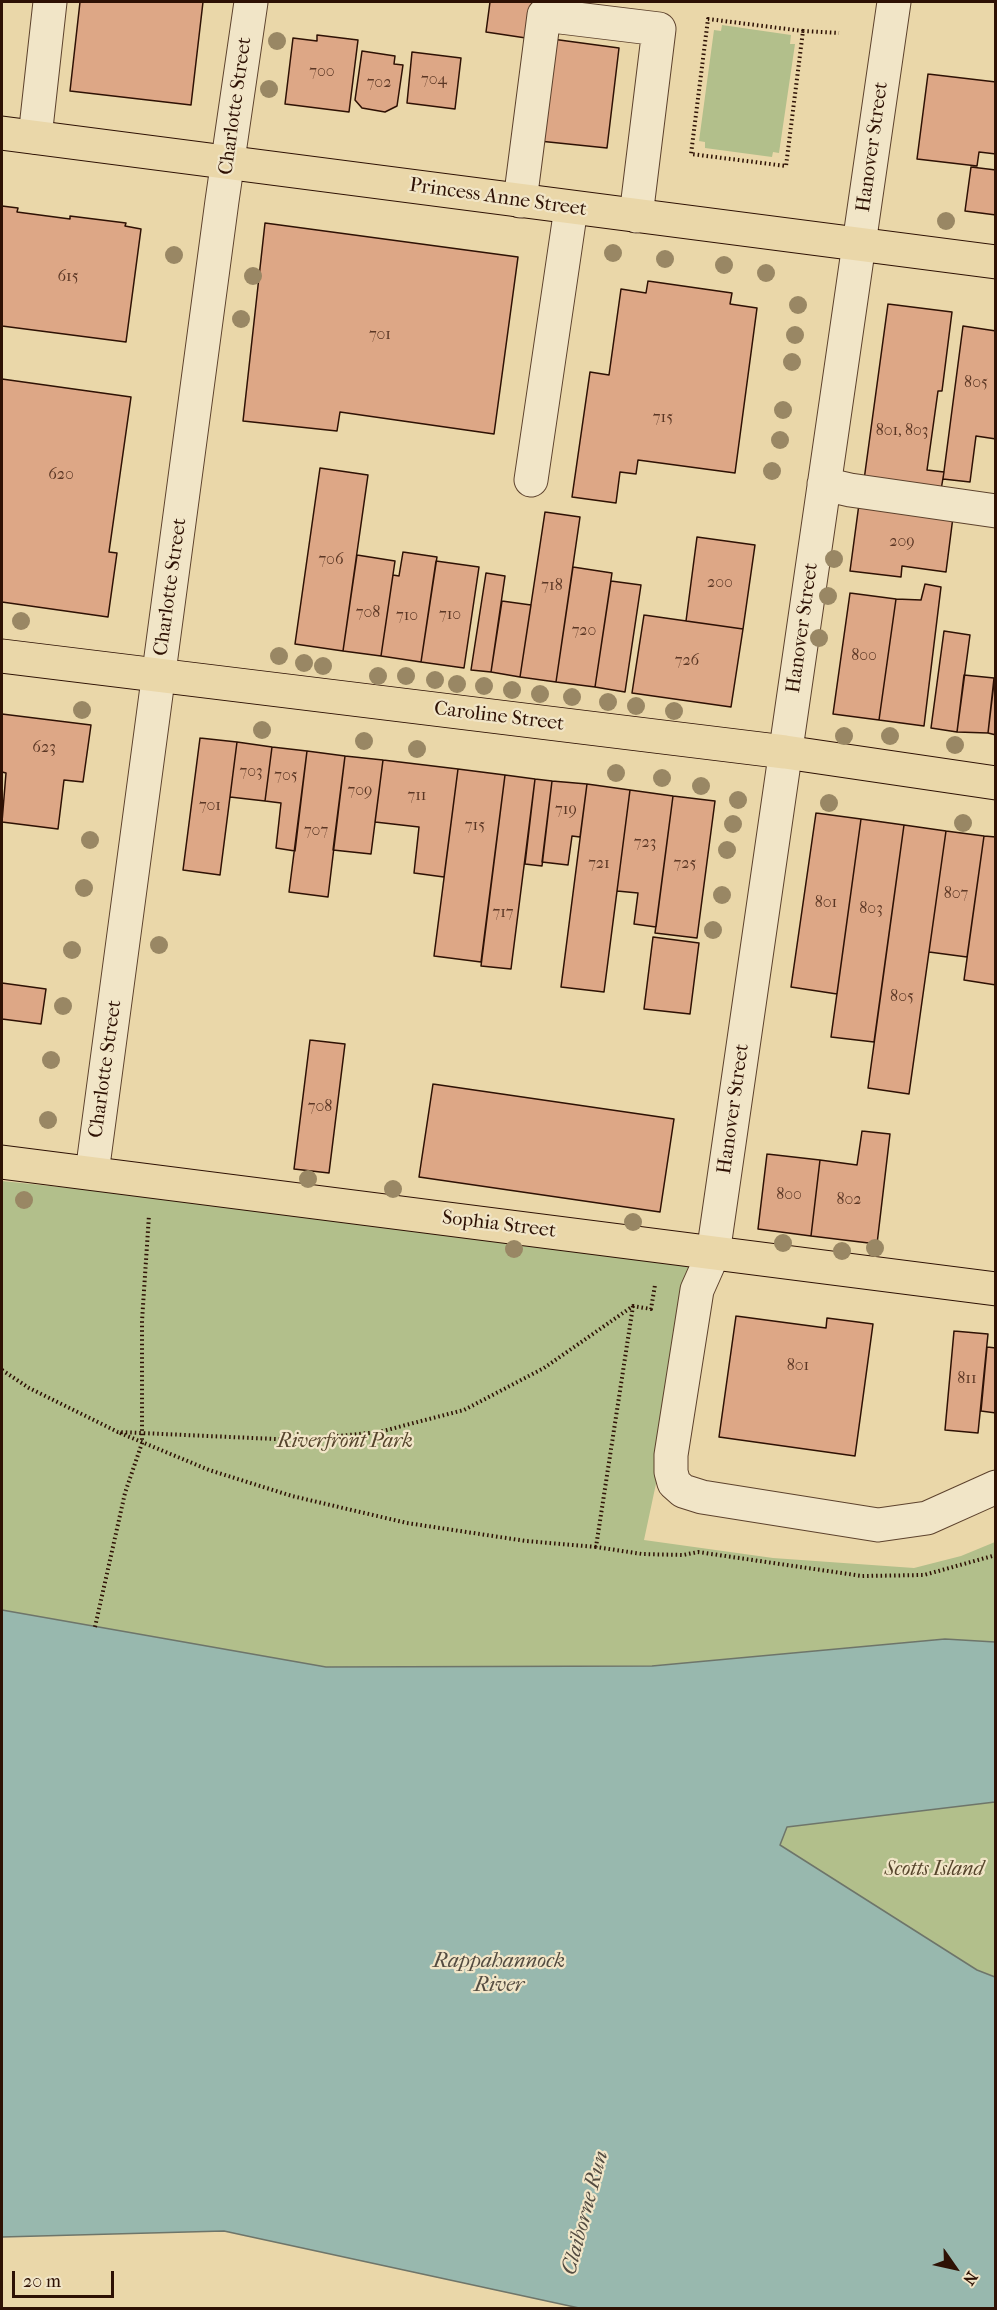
<!DOCTYPE html>
<style>
body{margin:0}
#map{position:relative;width:997px;height:2310px;overflow:hidden;background:#ead7a9;font-family:"IM FELL French Canon",serif}
canvas{display:block}
.frame{position:absolute;inset:0;border:3px solid #2e1104;pointer-events:none}
.north{position:absolute;left:925px;top:2238px;width:60px;height:60px;-webkit-text-stroke:4px #f1e5c7;paint-order:stroke;rotate:124deg;font-size:16px;font-weight:700;line-height:24px;text-align:center;color:#2e1104}
.north::after{content:'';display:block;margin:auto;width:21px;height:27px;background:#2e1104;clip-path:polygon(50% 0,100% 100%,50% 72%,0 100%)}
.scale{position:absolute;left:12px;top:2271px;width:102px;height:27px;box-sizing:border-box;border:3px solid #2e1104;border-top:0;padding-left:8px;font-size:18px;line-height:21px;white-space:nowrap;color:#2e1104;-webkit-text-stroke:4px #f1e5c7;paint-order:stroke}
</style>
<div id="map">
<canvas width="997" height="2310"></canvas>
<div class="frame"></div>
<div class="north">N</div>
<div class="scale">20 m</div>
</div>
<script>
const ctx = document.querySelector('canvas').getContext('2d');
ctx.lineJoin = 'round';
function fillPath(path, color) { ctx.fillStyle = color; ctx.fill(path, 'evenodd'); }
const shape = rows => new Path2D(rows.map(r => 'M' + r).join(''));
function strokePath(path, color, width, dash) { ctx.strokeStyle = color; ctx.lineWidth = width; ctx.lineCap = dash ? 'butt' : 'round'; ctx.setLineDash(dash || []); ctx.stroke(path); }
function label(font, color, halo, rows, align = 'center') {
  ctx.font = font + ' "IM FELL French Canon",serif'; ctx.lineWidth = 4.5; ctx.setLineDash([]); ctx.textBaseline = 'middle'; ctx.strokeStyle = halo; ctx.fillStyle = color; for (const [text, x, y, turn = 0] of rows) {
    ctx.save(); ctx.translate(x, y); ctx.rotate((+turn || 0) * Math.PI / 180); ctx.textAlign = isNaN(turn) ? turn : align; if (halo) ctx.strokeText(text, 0, 0); ctx.fillText(text, 0, 0); ctx.restore();
  }
}
fillPath(shape([
 [722,25,791,35,790,44,795,44,779,153,773,152,772,157,705,148,705,142,699,141,714,30,721,31],
 [2,1181,713,1254,697,1291,644,1540,773,1558,914,1568,961,1556,995,1542,995,1642,944,1639,652,1666,326,1667,2,1610],
 [995,1802,995,1977,977,1970,779,1845,787,1827]
]), '#b2bf8b');
const water = shape([
 [2,1610,326,1667,652,1666,945,1639,995,1642,995,1802,787,1827,780,1845,977,1970,995,1977,995,2308,579,2308,224,2231,2,2237,2,1610]
]);
fillPath(water, '#98b8ae');
strokePath(water, '#6e756a', 1.5);
const building = shape([
 [80,2,203,2,191,105,70,91,80,2],
 [490,2,532,2,526,38,486,32,490,2],
 [317,35,358,40,349,112,285,104,293,38,317,41,317,35],
 [552,39,619,48,607,148,539,141,552,39],
 [362,51,395,56,394,64,403,65,397,106,385,112,362,108,355,100,362,51],
 [412,52,461,58,455,109,407,103,412,52],
 [928,74,996,82,996,154,979,152,977,166,917,159,928,74],
 [971,167,996,170,996,215,965,211,971,167],
 [2,206,18,208,17,212,70,219,70,216,126,223,125,226,141,229,126,342,2,326,2,206],
 [265,223,518,257,494,434,340,412,337,431,243,421,265,223],
 [648,281,732,293,730,304,757,308,735,473,638,460,636,474,620,472,616,503,572,497,590,372,609,375,621,289,646,293,648,281],
 [888,304,952,312,942,391,938,391,927,470,944,472,941,490,864,480,888,304],
 [963,326,996,331,996,439,976,436,970,482,943,479,963,326],
 [2,379,131,397,109,552,117,553,108,617,2,602,2,379],
 [320,468,368,475,343,651,295,644,320,468],
 [859,504,953,517,946,572,902,566,901,577,850,571,859,504],
 [545,512,580,517,556,682,520,677,545,512],
 [697,537,755,545,743,629,686,621,697,537],
 [403,552,437,557,421,662,381,656,393,575,399,576,403,552],
 [357,555,395,561,381,656,343,651,357,555],
 [436,561,479,567,464,668,421,662,436,561],
 [573,567,612,573,595,687,556,682,573,567],
 [486,573,505,576,491,672,471,670,486,573],
 [611,581,641,585,625,692,595,687,611,581],
 [925,584,941,587,924,726,879,720,896,599,921,600,925,584],
 [850,593,896,599,879,720,833,714,850,593],
 [502,601,531,605,520,677,491,672,502,601],
 [644,615,743,629,731,707,632,693,644,615],
 [944,631,970,635,957,732,931,728,944,631],
 [996,666,996,735,988,733,996,666],
 [964,675,994,678,988,733,957,732,964,675],
 [2,714,91,725,83,782,64,780,58,829,2,822,6,773,2,772,2,714],
 [200,738,237,742,220,875,183,870,200,738],
 [237,742,272,747,265,801,230,797,237,742],
 [272,747,307,751,295,851,276,848,281,803,265,801,272,747],
 [307,751,345,756,328,897,289,892,307,751],
 [345,756,383,760,371,854,333,850,345,756],
 [383,760,458,769,444,877,414,873,419,827,375,822,383,760],
 [458,769,505,775,481,962,434,956,458,769],
 [505,775,535,779,511,969,481,966,505,775],
 [535,779,552,781,542,866,525,864,535,779],
 [552,781,587,784,580,837,572,836,568,865,542,862,552,781],
 [587,784,630,790,604,992,561,987,587,784],
 [630,790,673,796,656,927,634,924,638,893,617,891,630,790],
 [673,796,715,801,697,938,655,933,673,796],
 [816,813,861,819,837,994,791,987,816,813],
 [861,819,904,825,874,1042,831,1037,861,819],
 [904,825,946,831,909,1094,868,1088,904,825],
 [946,831,984,836,967,957,929,952,946,831],
 [984,836,996,837,996,985,964,980,984,836],
 [653,937,699,943,690,1014,644,1009,653,937],
 [2,983,46,989,41,1024,2,1019,2,983],
 [310,1040,345,1044,329,1173,294,1169,310,1040],
 [433,1084,674,1119,660,1212,419,1177,433,1084],
 [862,1131,890,1134,877,1244,811,1236,820,1160,857,1165,862,1131],
 [767,1154,820,1160,811,1236,758,1229,767,1154],
 [736,1316,826,1328,827,1318,873,1324,855,1456,719,1437,736,1316],
 [954,1331,988,1334,978,1433,945,1430,954,1331],
 [987,1347,996,1348,996,1413,981,1411,987,1347]
]);
fillPath(building, '#dda786');
strokePath(building, '#2e1104', 1.5);
const minor = shape([
 [894,2,713,1254,697,1290,671,1455,671,1472,674,1483,683,1491,702,1497,878,1525,927,1518,996,1487],
 [35,137,50,2],
 [520,201,544,15,659,29,636,216],
 [531,480,571,208],
 [824,484,850,490,996,511],
 [92,1173,222,201,251,2]
]);
const major = shape([
 [2,133,996,262],
 [2,656,785,752,996,783],
 [2,1162,996,1289]
]);
strokePath(minor, '#5d422d', 35);
strokePath(major, '#2e1104', 35);
strokePath(shape([
 [803,31,708,19,691,154,786,166,803,31,839,33],
 [633,1306,596,1547,642,1554,683,1555,698,1552,862,1576,924,1575,996,1555],
 [2,1370,29,1388,118,1432,298,1440,379,1432,464,1410,544,1368,633,1306,651,1309,655,1285],
 [120,1433,209,1470,292,1496,407,1523,526,1541,596,1547],
 [95,1627,125,1493,142,1443,142,1321,149,1215]
]), '#2e1104', 4, [1.5, 3]);
strokePath(minor, '#f1e5c7', 33);
strokePath(major, '#ead7a9', 33);
ctx.fillStyle = '#998764';
for (const [x, y] of [
 [277,41],
 [269,89],
 [946,221],
 [613,253],
 [174,255],
 [665,259],
 [724,265],
 [766,273],
 [253,276],
 [798,305],
 [241,319],
 [795,335],
 [792,362],
 [783,410],
 [780,440],
 [772,471],
 [834,559],
 [828,596],
 [21,621],
 [819,638],
 [279,656],
 [304,663],
 [323,666],
 [378,676],
 [406,676],
 [435,680],
 [457,684],
 [484,686],
 [512,690],
 [540,694],
 [572,697],
 [608,702],
 [636,706],
 [82,710],
 [674,711],
 [262,730],
 [844,736],
 [890,736],
 [364,741],
 [955,745],
 [417,749],
 [616,773],
 [662,778],
 [701,786],
 [738,800],
 [829,803],
 [963,823],
 [733,824],
 [90,840],
 [727,850],
 [84,888],
 [722,895],
 [713,930],
 [159,945],
 [72,950],
 [63,1006],
 [51,1060],
 [48,1120],
 [308,1179],
 [393,1189],
 [24,1200],
 [633,1222],
 [783,1243],
 [875,1248],
 [514,1249],
 [842,1251]
]) { ctx.beginPath(); ctx.arc(x, y, 9, 0, 2 * Math.PI); ctx.fill(); }
label('16px', '#5a3624', null, [
 ["700",322,72],
 ["704",434,80],
 ["702",379,83],
 ["615",68,277],
 ["701",380,335],
 ["805",976,383],
 ["715",663,418],
 ["801, 803",902,431],
 ["620",61,475],
 ["209",902,542],
 ["706",331,560],
 ["200",720,583],
 ["718",552,586],
 ["708",368,613],
 ["710",450,615],
 ["710",407,616],
 ["720",584,631],
 ["800",864,656],
 ["726",687,661],
 ["623",44,748],
 ["703",251,772],
 ["705",286,776],
 ["709",360,791],
 ["711",417,796],
 ["701",210,806],
 ["719",566,810],
 ["715",475,826],
 ["707",316,831],
 ["723",645,843],
 ["721",599,864],
 ["725",685,864],
 ["807",956,894],
 ["801",826,903],
 ["803",871,909],
 ["717",503,913],
 ["805",902,997],
 ["708",320,1107],
 ["800",789,1195],
 ["802",849,1200],
 ["801",798,1366],
 ["811",967,1379]
]);
label('20px', '#2e1104', '#f1e5c7', [
 ["Charlotte Street",236,106,-82],
 ["Hanover Street",873,147,-82],
 ["Princess Anne Street",498,198,8],
 ["Charlotte Street",171,587,-82],
 ["Hanover Street",803,628,-82],
 ["Caroline Street",499,717,7],
 ["Charlotte Street",106,1069,-82],
 ["Hanover Street",734,1109,-82],
 ["Sophia Street",499,1225,7]
]);
label('italic 20px', '#56452c', '#f1e5c7', [
 ["Riverfront Park",345,1442],
 ["Scotts Island",934,1870]
]);
label('italic 21px', '#534b40', '#f1e5c7', [
 ["Rappahannock",499,1962],
 ["River",499,1986],
 ["Claiborne Run",586,2213,-75]
]);
</script>
